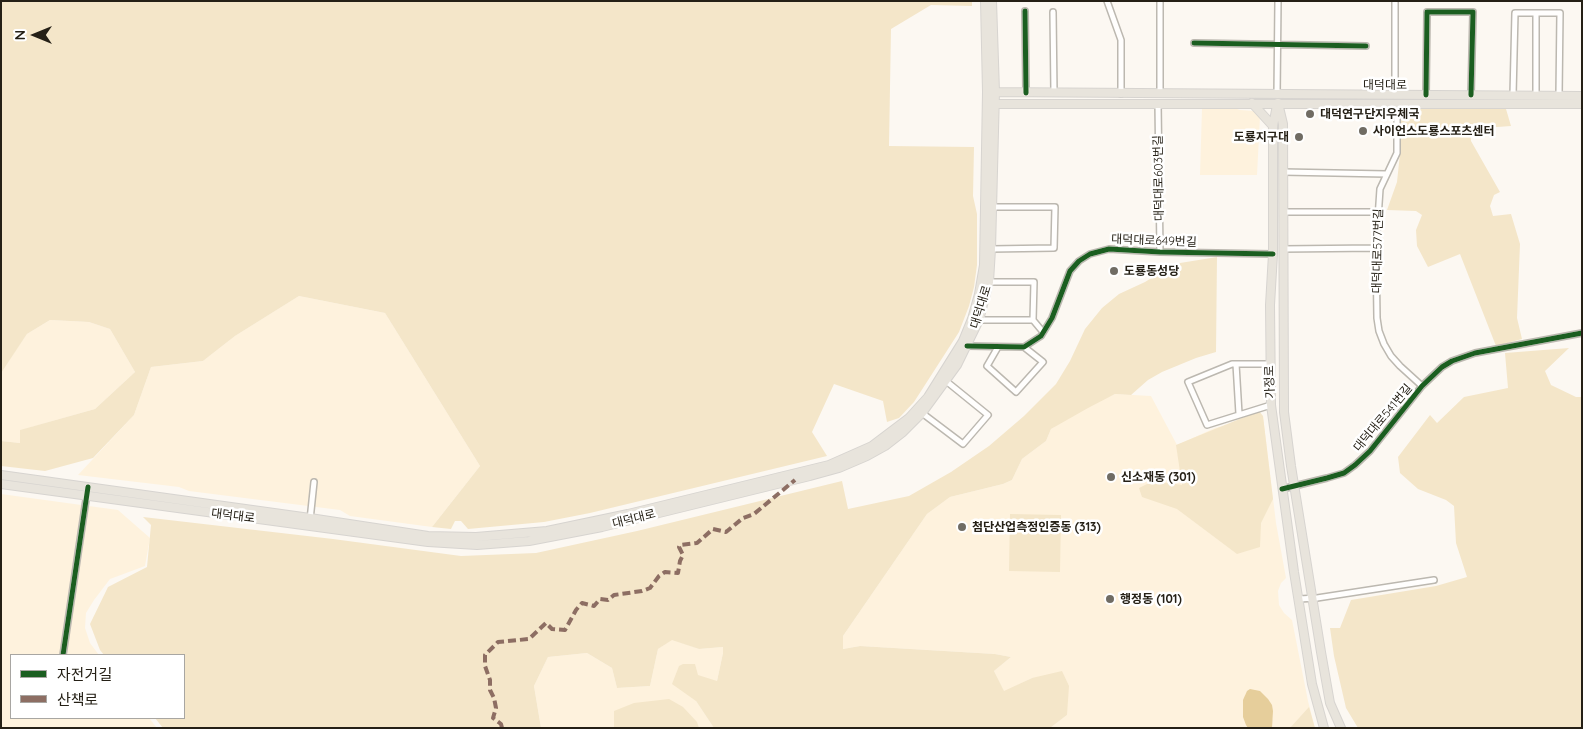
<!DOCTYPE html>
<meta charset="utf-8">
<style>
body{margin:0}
#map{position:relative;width:1583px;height:729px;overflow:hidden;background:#fcf8f2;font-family:Quicksand,"Noto Sans KR",sans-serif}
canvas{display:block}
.frame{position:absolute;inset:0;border:2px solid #252016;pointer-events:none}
.legend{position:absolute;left:10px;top:654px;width:175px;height:65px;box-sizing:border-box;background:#fff;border:1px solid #a8a6a2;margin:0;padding:6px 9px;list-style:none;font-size:15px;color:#252016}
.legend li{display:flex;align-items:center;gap:10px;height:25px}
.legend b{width:25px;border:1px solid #a8a6a2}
.north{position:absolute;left:10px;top:10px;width:50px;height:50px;-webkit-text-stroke:4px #fff;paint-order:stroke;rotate:270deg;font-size:14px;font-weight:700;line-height:20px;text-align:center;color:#252016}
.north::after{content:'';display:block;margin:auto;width:18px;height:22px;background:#252016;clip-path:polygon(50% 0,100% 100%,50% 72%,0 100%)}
</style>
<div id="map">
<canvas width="1583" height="729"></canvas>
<div class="frame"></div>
<ul class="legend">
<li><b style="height:6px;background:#1b5e20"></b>자전거길</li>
<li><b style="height:6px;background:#8d6e63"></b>산책로</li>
</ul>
<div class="north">N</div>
</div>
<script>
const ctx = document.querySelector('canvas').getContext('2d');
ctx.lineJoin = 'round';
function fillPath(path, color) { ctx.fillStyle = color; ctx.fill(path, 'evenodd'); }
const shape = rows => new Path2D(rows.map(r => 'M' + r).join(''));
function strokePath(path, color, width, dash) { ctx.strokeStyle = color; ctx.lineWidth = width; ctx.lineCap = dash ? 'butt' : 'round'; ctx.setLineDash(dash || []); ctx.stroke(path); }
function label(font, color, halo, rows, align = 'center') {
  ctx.font = font + ' Quicksand,"Noto Sans KR",sans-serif'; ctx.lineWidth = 5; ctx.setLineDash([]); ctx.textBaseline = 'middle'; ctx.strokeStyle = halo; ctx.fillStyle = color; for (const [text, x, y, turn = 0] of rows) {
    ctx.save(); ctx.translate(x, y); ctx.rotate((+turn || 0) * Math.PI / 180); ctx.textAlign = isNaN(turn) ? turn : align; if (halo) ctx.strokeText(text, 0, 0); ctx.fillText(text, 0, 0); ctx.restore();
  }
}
fillPath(shape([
 [1202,108,1237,109,1240,110,1254,111,1260,117,1257,175,1200,175],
 [299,296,385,313,480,466,432,527,350,516,340,510,189,491,179,487,78,475,134,415,151,367,203,361,235,336],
 [50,320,89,322,110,329,135,372,95,409,21,430,20,443,1,441,2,370,27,334],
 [1115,394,1151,396,1177,445,1215,428,1263,416,1276,523,1286,578,1281,583,1278,591,1279,605,1284,613,1292,620,1308,701,1315,728,1050,728,1067,715,1032,678,1004,692,994,671,1011,657,995,654,860,646,843,649,843,636,927,514,950,497,1003,484,1012,480,1022,459,1046,441,1051,429,1079,410],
 [1,494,118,510,150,538,145,566,110,579,94,600,86,613,85,628,90,643,99,655,11,655,11,718,149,718,157,728,1,728],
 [672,639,699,649,723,647,723,653,717,681,696,701,714,728,541,728,534,686,548,657,587,653,612,668,617,688,650,686,658,649]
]), '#fef2dd');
fillPath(shape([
 [1,1,972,1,972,6,931,5,891,29,889,146,974,147,973,196,977,214,977,265,974,287,969,306,959,332,914,402,899,418,887,422,883,401,834,384,812,432,827,456,590,513,544,522,468,529,461,521,455,521,451,529,432,527,480,466,385,313,299,296,235,336,203,361,151,367,134,415,93,458,45,471,1,466,1,441,20,443,20,430,95,409,135,372,110,329,89,322,50,320,27,334,1,373],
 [1405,107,1506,109,1511,126,1470,129,1471,141,1500,192,1494,195,1490,206,1493,216,1511,214,1520,244,1517,318,1522,339,1496,346,1460,254,1428,267,1417,246,1416,230,1422,215,1416,211,1387,210,1397,182,1401,144,1400,112],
 [1217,257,1216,352,1196,358,1162,372,1148,380,1131,395,1115,394,1088,408,1051,429,1046,441,1022,459,1012,480,1003,484,950,497,927,514,843,636,843,649,860,646,995,654,1011,657,994,671,1004,691,1032,678,1062,671,1069,686,1067,715,1050,728,714,728,696,701,672,684,679,666,683,664,695,664,698,675,717,681,723,653,723,647,699,649,672,640,658,649,650,686,617,688,612,668,587,653,548,657,534,686,541,728,163,728,155,718,184,718,184,655,104,655,100,650,90,624,108,587,147,567,151,525,143,517,333,539,461,556,536,553,637,531,842,481,848,509,909,496,951,472,989,446,1024,416,1056,384,1070,361,1085,329,1102,308,1119,294,1145,282,1174,264],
 [1569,348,1545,371,1551,385,1576,397,1582,397,1582,728,1358,728,1346,708,1334,656,1330,628,1340,628,1351,600,1436,586,1467,577,1456,543,1454,506,1446,500,1418,489,1400,473,1398,457,1430,415,1437,423,1464,397,1508,388,1505,353],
 [1259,411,1263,416,1273,499,1261,523,1260,547,1237,554,1177,509,1142,497,1139,488,1151,482,1170,483,1182,485,1176,445],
 [1010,514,1061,515,1060,572,1009,571],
 [669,699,683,707,697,722,699,728,614,728,614,711,634,703],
 [1309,707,1315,728,1290,728]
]), '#f4e6c9');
fillPath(shape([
 [1250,689,1260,691,1268,699,1272,705,1273,711,1272,728,1248,728,1246,725,1243,717,1243,700,1247,691]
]), '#e6ce9b');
const minor = shape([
 [1107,1,1121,40,1121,94],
 [1395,1,1395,95],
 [1025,11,1026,93],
 [1053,12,1054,93],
 [1194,43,1366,46],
 [1160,94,1160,1],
 [1277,95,1278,1],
 [1426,95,1427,12,1473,12,1471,95],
 [1513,95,1515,13,1560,13,1559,95],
 [1536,95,1536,13],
 [1158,103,1160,252],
 [1397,103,1397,153,1380,189,1376,248,1377,318,1379,331,1384,344,1391,356,1400,366,1422,386],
 [1283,172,1386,174],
 [1283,212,1378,212],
 [991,249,1054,248,1055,207,992,207],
 [1283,249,1376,248],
 [979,320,1033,320,1034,282,989,282],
 [1033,320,1043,332],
 [967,346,1024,347,1041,336,1052,318,1070,271,1079,261,1090,254,1109,249,1160,252,1273,254],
 [998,347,987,366,1016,392,1043,362,1024,347],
 [1236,364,1239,414],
 [1270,364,1232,364,1188,382,1207,425,1271,405],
 [922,413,963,444,988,415,946,381],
 [1282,489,1327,478,1344,473,1355,465,1370,451,1422,386,1442,367,1452,361,1475,353,1582,333],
 [310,520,314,482],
 [1299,599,1317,598,1434,580],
 [63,655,87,493]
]);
const primary = shape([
 [991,92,1582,96],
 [1252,103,1273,126],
 [1278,103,1283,124,1284,412,1291,466,1321,652,1330,703,1341,728],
 [991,104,1582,104],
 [1277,105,1273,126,1273,254,1270,305,1271,405,1294,572,1312,684,1324,728],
 [1,475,310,518,428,536,476,537,547,531,628,514,829,465,872,446,909,418,928,397,963,341,972,319,979,294,984,265,987,92,985,1],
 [1,484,428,542,477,545,529,541,602,527,810,476,839,468,867,456,885,446,903,432,922,413,957,365,979,320,989,282,991,249,995,92,992,1]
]);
strokePath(minor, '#bcb8b0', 8);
strokePath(primary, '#d7d4d0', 10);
strokePath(minor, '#fffefd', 5);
strokePath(primary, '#e8e4dc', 8);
strokePath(shape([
 [502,728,501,724,493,718,496,708,494,698,490,690,490,680,485,666,485,655,498,642,529,639,546,623,552,629,565,630,576,610,582,603,594,606,600,599,608,600,614,595,642,591,650,588,659,576,665,572,678,573,680,561,683,555,679,547,680,545,697,543,713,529,726,532,743,518,754,514,795,480]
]), '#8d6e63', 4, [8, 4]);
strokePath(shape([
 [1025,11,1026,93],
 [1194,43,1366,46],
 [1426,95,1427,12,1473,12,1471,95],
 [967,346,1024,347,1041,336,1052,318,1070,271,1079,261,1090,254,1109,249,1160,252,1273,254],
 [1282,489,1327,478,1344,473,1355,465,1370,451,1422,386,1442,367,1452,361,1475,353,1582,333],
 [63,655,88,487]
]), '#1b5e20', 5);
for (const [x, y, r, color] of [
 [1310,114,5,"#706c63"],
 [1363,131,5,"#706c63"],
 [1299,137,5,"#706c63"],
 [1114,271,5,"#706c63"],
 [1111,477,5,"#706c63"],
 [962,527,5,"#706c63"],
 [1110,599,5,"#706c63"]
]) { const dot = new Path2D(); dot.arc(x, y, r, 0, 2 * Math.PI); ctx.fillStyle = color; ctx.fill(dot); strokePath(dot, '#fff', 2); }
label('12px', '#252016', '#fff', [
 ["대덕대로",1385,85],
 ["대덕대로603번길",1159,178,-91],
 ["대덕대로649번길",1154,241,2],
 ["대덕대로577번길",1378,251,-89],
 ["대덕대로",981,307,-73],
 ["가정로",1270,382,-92],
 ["대덕대로541번길",1383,418,-50],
 ["대덕대로",233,516,7],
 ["대덕대로",634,519,-14]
]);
label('bold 12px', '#252016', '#fff', [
 ["대덕연구단지우체국",1320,114],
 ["사이언스도룡스포츠센터",1373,131],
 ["도룡지구대",1289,137,"right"],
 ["도룡동성당",1124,271],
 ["신소재동 (301)",1121,477],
 ["첨단산업측정인증동 (313)",972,527],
 ["행정동 (101)",1120,599]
], 'left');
</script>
